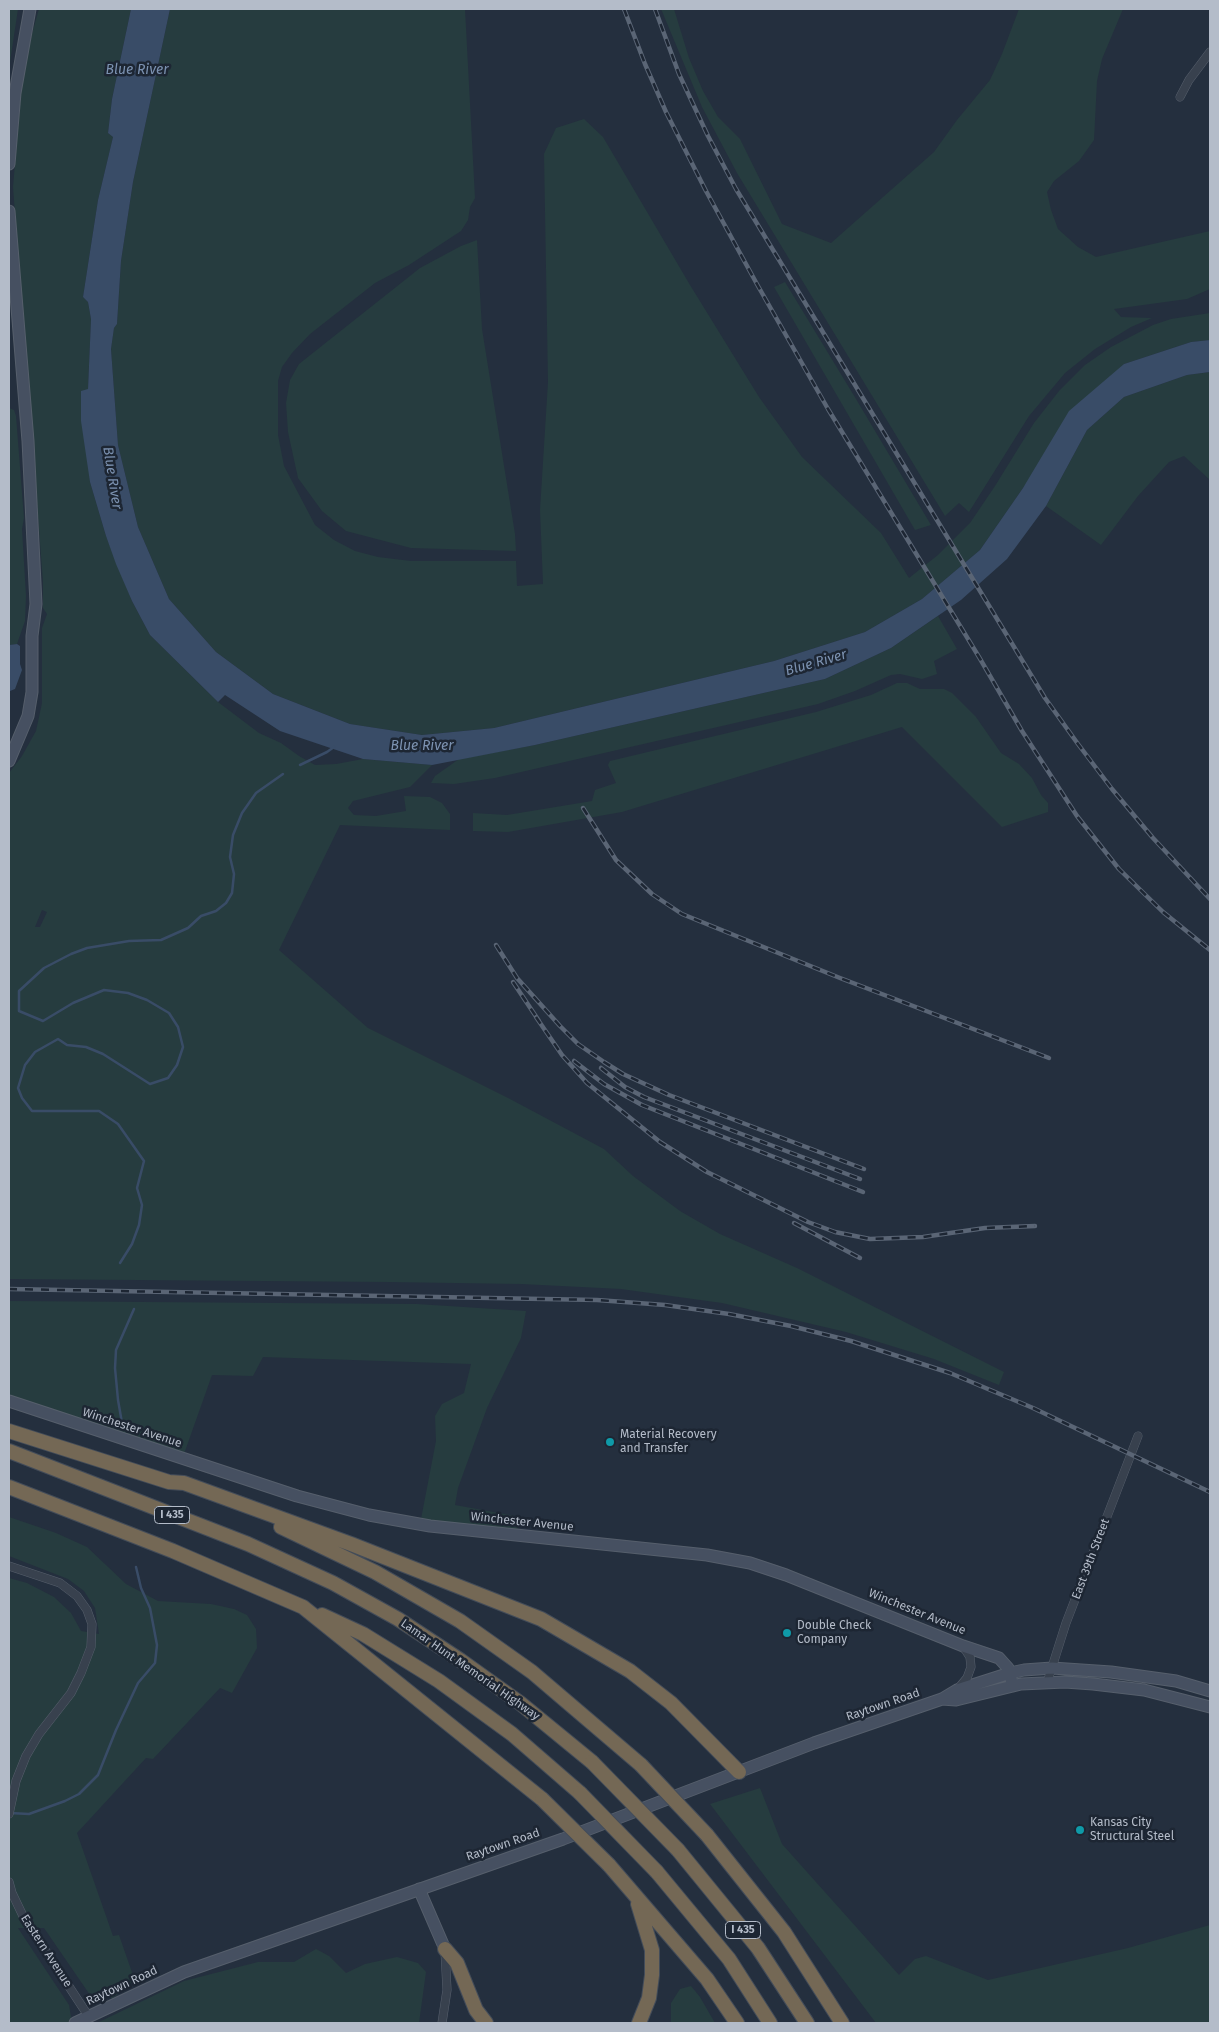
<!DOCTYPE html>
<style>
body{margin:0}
#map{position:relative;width:1219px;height:2032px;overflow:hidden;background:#242f3e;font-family:"Fira Sans",sans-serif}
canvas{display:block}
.frame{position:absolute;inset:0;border:10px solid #b4bcc9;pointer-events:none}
</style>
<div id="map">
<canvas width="1219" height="2032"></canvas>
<div class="frame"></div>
</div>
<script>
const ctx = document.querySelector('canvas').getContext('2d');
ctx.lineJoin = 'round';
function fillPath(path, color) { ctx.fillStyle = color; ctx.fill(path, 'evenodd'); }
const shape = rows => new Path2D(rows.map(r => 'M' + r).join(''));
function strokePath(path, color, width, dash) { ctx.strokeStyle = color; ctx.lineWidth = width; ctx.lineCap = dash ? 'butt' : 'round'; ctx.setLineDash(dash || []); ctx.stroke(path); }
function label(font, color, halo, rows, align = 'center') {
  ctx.font = font + ' "Fira Sans",sans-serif'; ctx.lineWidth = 5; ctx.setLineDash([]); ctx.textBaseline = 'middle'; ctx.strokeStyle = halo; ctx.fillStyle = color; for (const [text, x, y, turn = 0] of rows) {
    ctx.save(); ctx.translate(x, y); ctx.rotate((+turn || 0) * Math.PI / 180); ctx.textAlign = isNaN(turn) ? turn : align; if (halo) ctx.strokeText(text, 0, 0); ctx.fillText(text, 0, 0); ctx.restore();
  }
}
fillPath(shape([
 [9,9,18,9,9,69],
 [39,9,131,9,112,99,108,133,113,137,98,200,83,297,88,302,91,319,88,389,90,482,106,536,132,601,150,635,218,702,259,733,281,743,299,756,315,765,336,764,363,759,432,765,410,787,353,801,348,808,354,815,376,816,406,811,404,796,430,797,442,803,450,814,450,830,340,825,279,950,368,1028,510,1099,604,1149,633,1176,680,1211,720,1234,797,1268,1004,1372,999,1385,934,1359,846,1332,722,1303,621,1289,521,1284,387,1282,9,1279,9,773,22,756,36,731,42,703,42,628,47,614,43,608,43,582,13,187,22,80,29,44],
 [42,910,47,912,40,927,35,927],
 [170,9,465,9,475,198,470,207,468,220,461,231,409,265,375,283,310,334,292,353,282,367,278,381,278,435,284,466,315,525,334,540,355,551,378,557,411,561,516,561,517,586,543,584,540,510,548,382,544,154,556,128,584,119,603,137,690,285,759,397,802,457,881,533,909,578,938,555,970,523,995,486,1034,423,1059,391,1085,365,1111,347,1153,325,1171,319,1210,313,1210,340,1191,342,1124,364,1023,488,980,550,922,599,865,632,774,661,494,728,422,735,350,724,273,694,216,652,169,599,138,527,118,445,111,349,114,328,117,324,121,261,133,182],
 [661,9,674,9,689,58,703,91,718,117,740,139,782,224,831,243,934,152,957,120,990,80,1002,54,1019,9,1123,9,1102,59,1097,81,1094,140,1079,161,1054,181,1047,192,1051,210,1058,229,1078,247,1096,257,1210,231,1210,289,1187,299,1114,309,1121,317,1152,318,1131,327,1095,349,1065,373,1029,416,969,512,959,503,945,516,737,173,702,107],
 [477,240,482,329,515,534,516,551,411,548,346,531,322,511,298,478,288,432,286,403,290,380,299,364,420,268,461,246],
 [785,282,856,399,931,525,915,530,774,287],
 [1210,372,1210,480,1184,456,1169,462,1138,496,1101,545,1046,506,1087,430,1124,397,1187,375],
 [9,408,14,410,16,416,24,518,22,529,26,596,25,621,17,644,9,645],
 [938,616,957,649,934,661,937,674,922,679,900,674,891,675,855,691,818,704,495,778,454,784,431,783,435,776,459,759,535,745,825,679,891,648],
 [897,683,907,683,920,689,944,689,952,693,976,717,1001,753,1019,764,1032,778,1041,795,1048,803,1048,812,1002,827,902,727,622,812,508,832,473,831,473,813,507,815,592,801,595,790,616,783,608,765,610,761,816,712,871,695],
 [9,1301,417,1304,526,1311,521,1338,487,1408,458,1488,455,1505,521,1517,517,1531,421,1519,436,1441,435,1416,442,1404,464,1393,471,1364,263,1357,253,1376,212,1375,184,1454,9,1395],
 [9,1517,56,1533,87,1547,126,1584,158,1601,211,1604,234,1609,247,1615,256,1629,257,1648,232,1693,220,1688,153,1759,146,1758,77,1833,113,1936,119,1935,135,1981,113,1998,100,1998,90,1995,44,1928,18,1928,69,2005,72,2023,9,2023,9,1578,27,1583,54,1597,71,1613,81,1631,99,1634,95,1608,84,1591,68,1579,9,1556],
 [760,1788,782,1844,899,1975,915,1959,926,1956,988,1980,1128,1948,1210,1925,1210,2023,876,2023,710,1804],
 [316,1949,329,1956,346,1973,365,1964,397,1957,418,1963,426,1972,419,2023,97,2023,184,1981,258,1962,294,1962],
 [691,1986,700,1997,715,2023,671,2023,671,2003,680,1989]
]), '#263c3f');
fillPath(shape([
 [131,9,170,9,133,182,121,261,117,324,114,328,111,349,118,445,138,527,169,599,216,652,273,694,350,724,422,735,494,728,774,661,865,632,922,599,980,550,1023,488,1069,411,1124,364,1191,342,1210,340,1210,372,1187,375,1124,397,1087,430,1046,506,1007,559,961,600,891,648,825,679,535,745,432,765,363,759,280,731,225,695,218,702,150,635,132,601,116,564,106,536,90,482,81,421,81,391,88,389,91,319,88,302,83,297,98,200,113,137,108,133,112,99],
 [17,644,20,646,20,664,22,670,15,689,10,691,9,645]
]), '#394c67');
strokePath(shape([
 [300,765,327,752,334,747],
 [120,1263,132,1244,139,1225,142,1205,137,1188,144,1161,118,1124,99,1111,32,1111,22,1098,18,1088,25,1065,35,1052,58,1039,67,1045,86,1047,103,1054,150,1084,168,1078,177,1065,183,1047,178,1027,169,1013,147,1000,128,993,104,990,73,1003,43,1021,19,1011,19,991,44,968,71,954,87,948,129,941,161,940,188,928,201,916,216,911,226,903,232,893,234,874,230,857,233,835,242,813,256,793,283,774],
 [122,1423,118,1400,115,1368,116,1350,134,1309],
 [10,1813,29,1814,65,1801,79,1794,98,1775,116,1730,138,1683,155,1663,157,1645,150,1608,141,1588,136,1567]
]), '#394c67', 2.5);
const street = shape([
 [1180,97,1189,80,1210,52],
 [9,1566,60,1583,77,1596,87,1610,92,1624,91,1647,81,1673,71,1693,39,1734,26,1756,16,1781,9,1814],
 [1047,1683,1066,1623,1138,1436],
 [957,1690,967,1678,971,1667,970,1657,963,1646],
 [9,1882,12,1893,24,1918,89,2017],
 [442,2023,447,1990,445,1951]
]);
const secondary = shape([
 [9,164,15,93,30,9],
 [9,211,28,441,36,604,32,636,32,692,28,716,9,761],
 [9,1401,297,1496,369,1515,430,1526,707,1555,750,1563,786,1575,963,1646,999,1658,1008,1668,1013,1686],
 [942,1699,956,1700,1021,1684,1065,1682,1093,1684,1144,1690,1210,1707],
 [419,1889,445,1949],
 [75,2023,184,1972,563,1839,814,1743,942,1699,957,1690,1010,1673,1024,1670,1052,1668,1111,1672,1176,1681,1210,1691]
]);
const highway = shape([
 [9,1431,169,1482,184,1483,351,1544,541,1619,630,1671,671,1703,739,1772],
 [9,1451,248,1544,333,1583,398,1619,460,1660,520,1703,592,1762],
 [9,1487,173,1551,303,1607,542,1799],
 [281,1527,375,1572,460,1621,532,1672,641,1765],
 [322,1615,363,1634,439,1681,512,1734,580,1793],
 [707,1835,784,1932,842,2023],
 [678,1850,758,1948,807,2023],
 [609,1865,707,1979,737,2023],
 [657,1872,729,1959,770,2023],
 [638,1904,652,1950,652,1975,649,1998,639,2023],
 [445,1949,457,1963,476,2010,486,2023]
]);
strokePath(street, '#565f6c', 9);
strokePath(secondary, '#565f6c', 13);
strokePath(highway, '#434c59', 16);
strokePath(street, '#38414e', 8);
strokePath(secondary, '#465061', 11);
strokePath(highway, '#746855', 14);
const rail = shape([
 [624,9,645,64,666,112,706,191,758,286,828,409,979,657,1022,731,1077,816,1119,869,1163,912,1210,950],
 [655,9,679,74,708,136,736,189,1045,698,1078,744,1112,789,1153,838,1210,899],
 [583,808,616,860,652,894,682,914,840,978,1049,1058],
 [496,945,517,978,560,1026,578,1044,604,1062,623,1074,669,1095,864,1169],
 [513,982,539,1021],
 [536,1017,562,1055,587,1083,660,1142,707,1172,808,1222,835,1232,870,1239,923,1237,985,1228,1035,1226],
 [574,1061,604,1084,642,1105,863,1192],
 [601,1068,625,1087,644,1097,860,1179],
 [794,1223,860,1258],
 [9,1289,597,1300,665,1305,729,1314,791,1326,851,1341,950,1373,1033,1408,1210,1492]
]);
strokePath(rail, '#5a6575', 4.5);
strokePath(rail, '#1d2633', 2.5, [8]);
const highwayBridge = shape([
 [592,1762,678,1850],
 [641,1765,707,1835],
 [580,1793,657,1872],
 [542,1799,609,1865]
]);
strokePath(highwayBridge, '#434c59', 16, []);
strokePath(highwayBridge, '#746855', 14);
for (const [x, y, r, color] of [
 [610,1442,5,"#0f9aa8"],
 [787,1633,5,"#0f9aa8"],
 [1080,1830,5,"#0f9aa8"]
]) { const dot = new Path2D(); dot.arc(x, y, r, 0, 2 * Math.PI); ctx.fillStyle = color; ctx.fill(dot); strokePath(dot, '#1d2633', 2); }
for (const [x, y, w] of [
 [172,1515,35],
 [743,1930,35]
]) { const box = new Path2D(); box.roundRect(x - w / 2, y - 8.5, w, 17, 4); ctx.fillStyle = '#1d2633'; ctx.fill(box); strokePath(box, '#b4bcc9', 1); }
label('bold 11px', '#b4bcc9', null, [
 ["I 435",172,1515],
 ["I 435",743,1930]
]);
label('12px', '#b4bcc9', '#1d2633', [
 ["Winchester Avenue",132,1428,18],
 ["Winchester Avenue",522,1522,6],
 ["East 39th Street",1091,1559,-69],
 ["Winchester Avenue",917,1612,22],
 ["Lamar Hunt Memorial Highway",470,1670,35],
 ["Raytown Road",883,1705,-19],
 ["Raytown Road",503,1845,-19],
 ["Eastern Avenue",46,1951,57],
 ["Raytown Road",122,1986,-25]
]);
label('12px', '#b4bcc9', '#1d2633', [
 ["Material Recovery",620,1435],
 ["and Transfer",620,1449],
 ["Double Check",797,1626],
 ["Company",797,1640],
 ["Kansas City",1090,1823],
 ["Structural Steel",1090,1837]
], 'left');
label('italic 14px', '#7c92b1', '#1d2633', [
 ["Blue River",137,70],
 ["Blue River",112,478,81],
 ["Blue River",816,663,-16],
 ["Blue River",422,746]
]);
</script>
